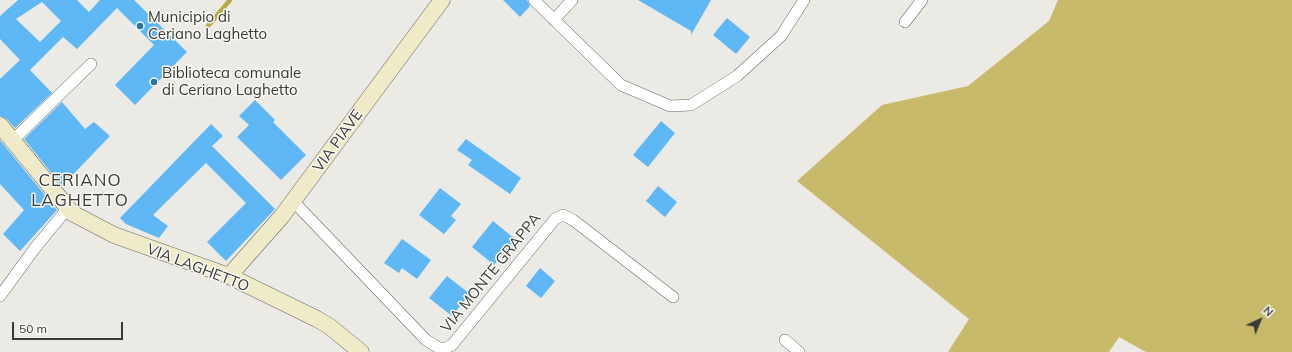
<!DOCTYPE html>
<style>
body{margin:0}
#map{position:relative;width:1292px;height:352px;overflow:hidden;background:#ebeae5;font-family:Mulish,sans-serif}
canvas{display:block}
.north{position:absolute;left:1240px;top:300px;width:40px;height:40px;-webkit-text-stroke:3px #f8f7f2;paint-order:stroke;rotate:44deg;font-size:11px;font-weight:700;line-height:16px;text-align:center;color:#3a3a38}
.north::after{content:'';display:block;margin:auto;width:14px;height:18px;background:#3a3a38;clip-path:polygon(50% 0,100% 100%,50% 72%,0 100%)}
.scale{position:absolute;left:12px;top:322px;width:111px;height:18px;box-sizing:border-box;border:2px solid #3a3a38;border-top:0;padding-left:5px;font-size:12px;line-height:14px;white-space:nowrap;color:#3a3a38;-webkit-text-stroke:3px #f8f7f2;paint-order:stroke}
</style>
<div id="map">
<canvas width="1292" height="352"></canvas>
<div class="north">N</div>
<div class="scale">50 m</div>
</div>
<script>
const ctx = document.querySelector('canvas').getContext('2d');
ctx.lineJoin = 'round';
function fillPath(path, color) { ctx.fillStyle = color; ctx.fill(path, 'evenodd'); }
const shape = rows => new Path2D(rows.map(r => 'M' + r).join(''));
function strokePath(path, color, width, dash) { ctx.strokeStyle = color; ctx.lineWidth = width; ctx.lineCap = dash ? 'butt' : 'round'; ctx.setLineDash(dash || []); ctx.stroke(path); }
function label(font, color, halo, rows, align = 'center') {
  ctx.font = font + ' Mulish,sans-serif'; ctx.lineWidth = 3; ctx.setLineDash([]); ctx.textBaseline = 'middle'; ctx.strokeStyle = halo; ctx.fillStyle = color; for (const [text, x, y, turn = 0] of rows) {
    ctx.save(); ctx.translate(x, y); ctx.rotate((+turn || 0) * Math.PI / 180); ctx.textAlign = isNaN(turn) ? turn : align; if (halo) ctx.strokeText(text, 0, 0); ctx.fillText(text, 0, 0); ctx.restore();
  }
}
fillPath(shape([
 [1058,0,1292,0,1292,352,1146,352,1119,337,1109,352,948,352,969,319,797,181,882,105,968,86,1049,21]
]), '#c7ba6b');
strokePath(shape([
 [208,26,230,0]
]), '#b9a942', 4.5);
fillPath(shape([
 [18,0,77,0,89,12,100,0,134,0,187,52,135,105,115,85,154,45,117,8,77,49,63,37,30,70,52,93,15,128,7,119,0,116,0,79,20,60,0,39,0,16],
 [42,2,61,21,40,42,16,19],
 [503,0,527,0,530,6,520,17],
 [638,0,711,0,691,35,691,31],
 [727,18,750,37,736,54,713,35],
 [255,100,275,120,273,122,306,155,281,180,237,137,249,125,239,116],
 [62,102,85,129,94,122,110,136,62,186,24,139],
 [661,121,675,133,648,167,633,155],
 [211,124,223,136,212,146,275,209,226,261,207,242,246,203,206,163,153,215,168,226,159,238,126,224,120,218],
 [466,139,521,178,510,194,468,165,472,160,457,150],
 [0,140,57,210,20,251,3,234,24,210,0,184],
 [658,186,677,202,665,217,646,201],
 [440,188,461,204,451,216,456,220,444,234,419,215],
 [493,221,515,239,494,265,472,247],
 [402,239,431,260,417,279,402,268,399,273,384,263],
 [540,268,555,281,541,298,526,286],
 [447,276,470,294,452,316,429,298]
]), '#5eb8f6');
const street = shape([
 [534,0,621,85,670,106,691,105,737,76,781,36,804,0],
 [554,20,572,0],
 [905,22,922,0],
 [13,140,91,64],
 [293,201,426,340,439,348,446,348,452,345,555,219,563,215,573,220,673,297],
 [0,296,35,248,63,214,72,213],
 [785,340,799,352]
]);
const secondary = shape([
 [0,125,72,213,114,235,229,276,317,319,329,326,361,352],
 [229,276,282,216,442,0]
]);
strokePath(street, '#6a6965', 12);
strokePath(secondary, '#6a6965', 17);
strokePath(street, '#fff', 11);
strokePath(secondary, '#efeac7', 16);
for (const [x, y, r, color] of [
 [140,26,4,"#2876a8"],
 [154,82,4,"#2876a8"]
]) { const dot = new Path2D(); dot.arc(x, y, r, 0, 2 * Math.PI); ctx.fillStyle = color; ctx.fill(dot); strokePath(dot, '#f8f7f2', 1.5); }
label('15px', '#3a3a38', '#f8f7f2', [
 ["Municipio di",148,17],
 ["Ceriano Laghetto",148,34],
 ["Biblioteca comunale",162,73],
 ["di Ceriano Laghetto",162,90]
], 'left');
label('15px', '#3a3a38', '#f8f7f2', [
 ["VIA PIAVE",338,141,-54],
 ["VIA LAGHETTO",198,268,21],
 ["VIA MONTE GRAPPA",491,273,-51]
]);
ctx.letterSpacing = '1px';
label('17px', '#3a3a38', '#f8f7f2', [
 ["CERIANO",80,181],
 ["LAGHETTO",80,201]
]);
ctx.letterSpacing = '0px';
</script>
